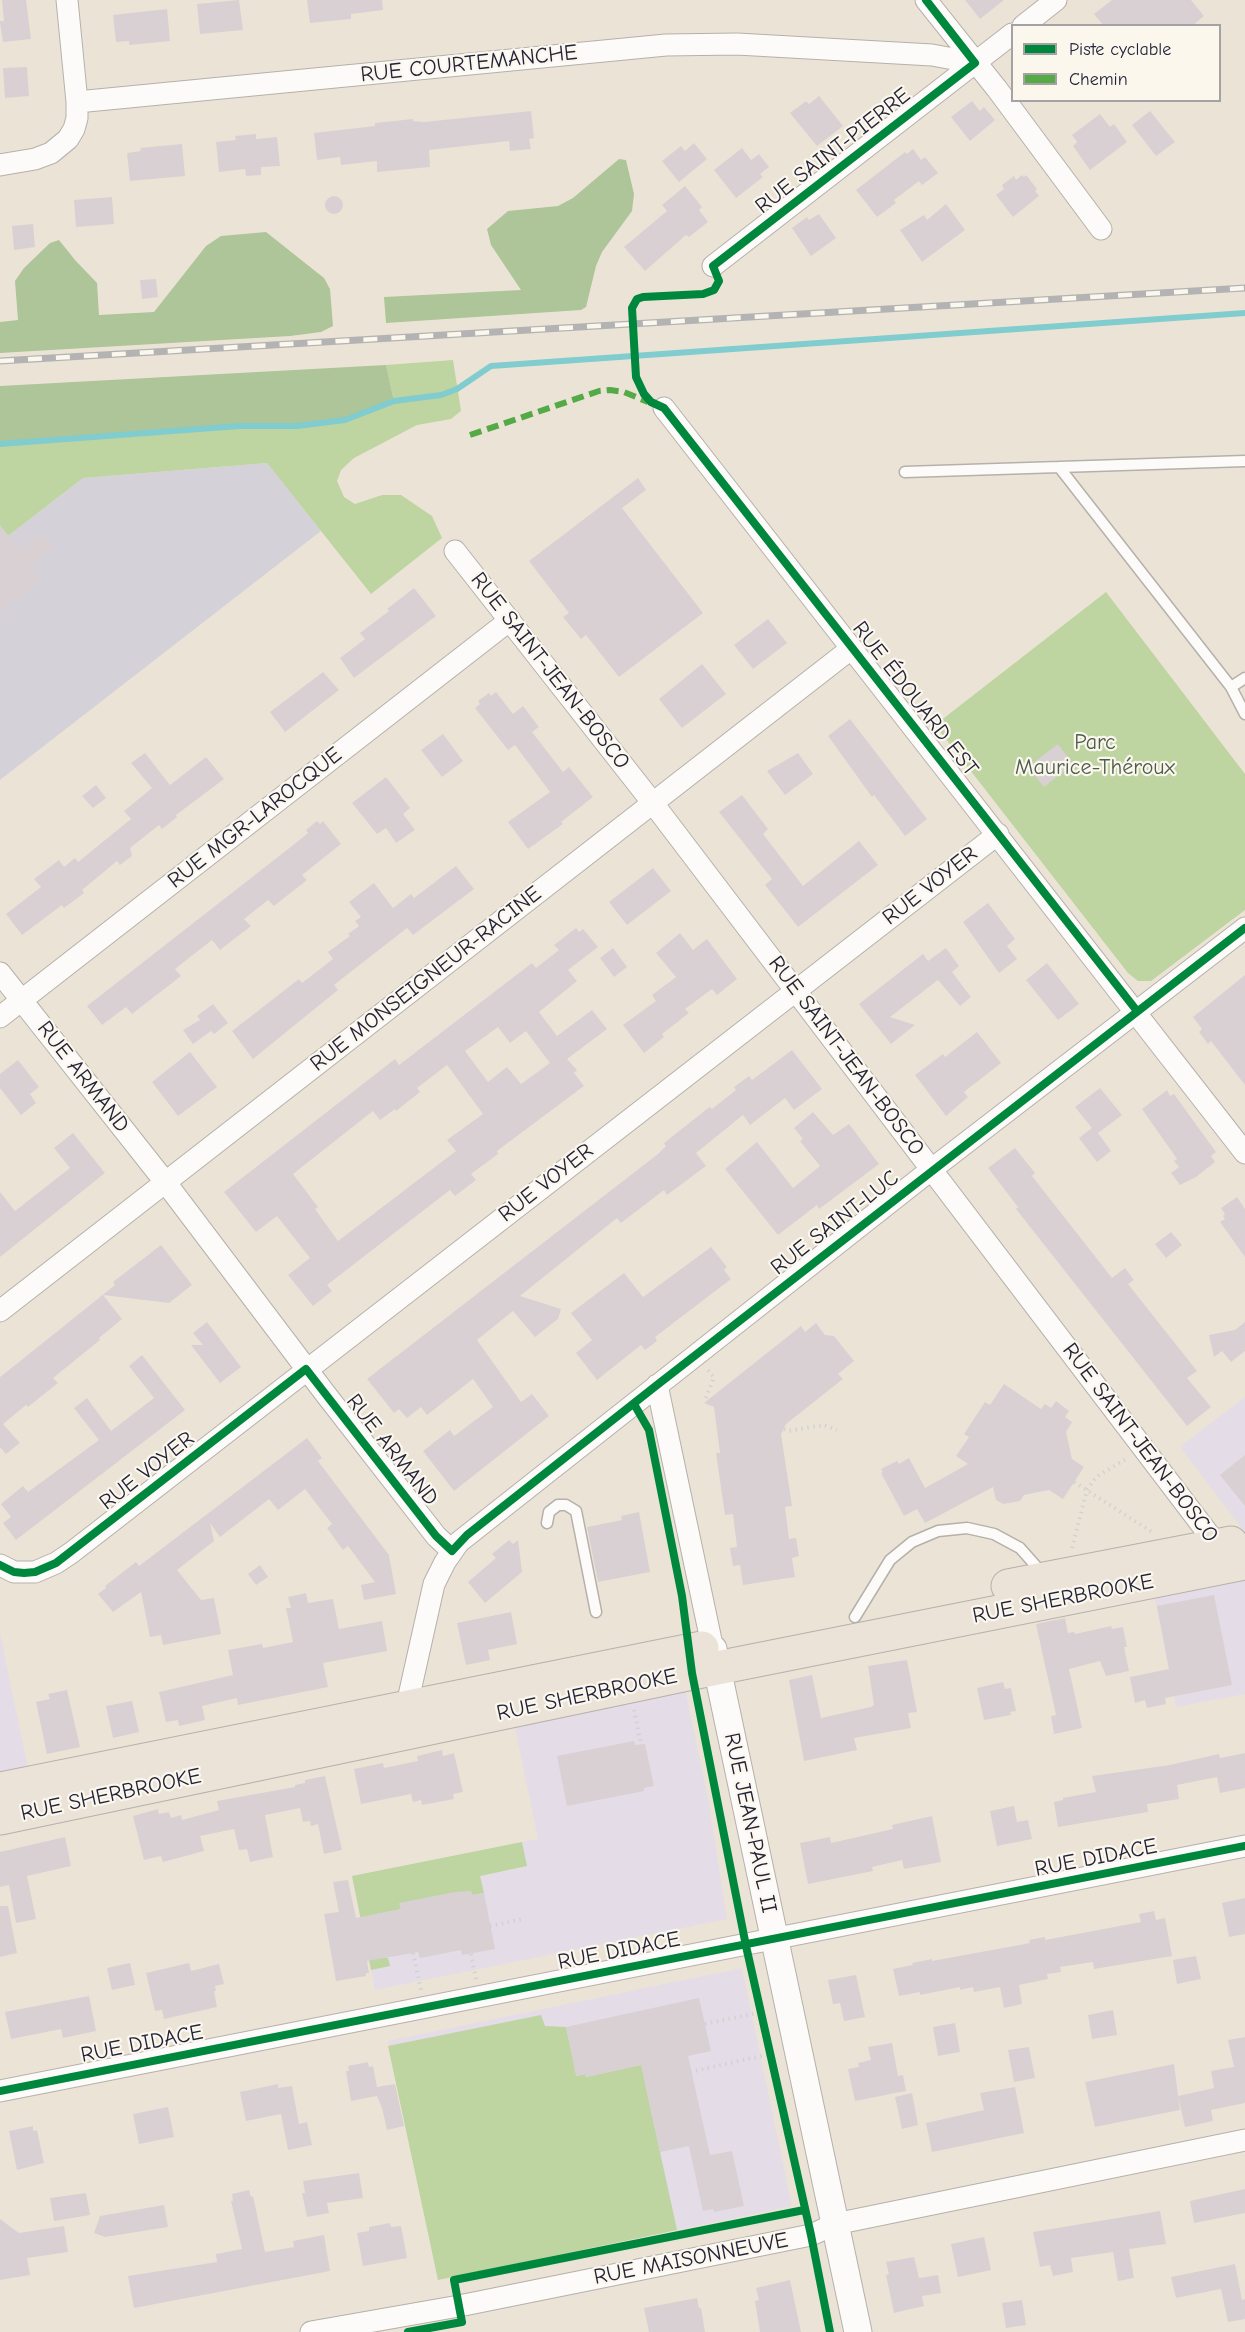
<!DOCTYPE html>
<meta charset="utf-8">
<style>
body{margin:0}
#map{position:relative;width:1245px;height:2332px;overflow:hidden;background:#ebe4d6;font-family:"Comic Neue",sans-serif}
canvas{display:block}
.legend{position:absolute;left:1011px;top:24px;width:210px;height:78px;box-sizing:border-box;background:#fbf7ec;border:2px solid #a4a2a5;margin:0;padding:8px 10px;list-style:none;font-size:18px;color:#22223b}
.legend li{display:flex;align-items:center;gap:12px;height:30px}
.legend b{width:30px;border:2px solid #a4a2a5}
</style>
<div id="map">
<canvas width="1245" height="2332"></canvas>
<ul class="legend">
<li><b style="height:8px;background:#00873e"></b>Piste cyclable</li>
<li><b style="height:8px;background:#53aa46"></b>Chemin</li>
</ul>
</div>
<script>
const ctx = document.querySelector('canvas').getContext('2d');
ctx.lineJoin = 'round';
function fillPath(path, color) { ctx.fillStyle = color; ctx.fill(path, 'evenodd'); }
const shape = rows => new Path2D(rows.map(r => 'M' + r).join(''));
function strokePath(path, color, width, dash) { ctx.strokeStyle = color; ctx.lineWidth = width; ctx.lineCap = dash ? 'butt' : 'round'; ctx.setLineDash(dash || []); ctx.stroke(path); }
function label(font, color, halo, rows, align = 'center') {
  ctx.font = font + ' "Comic Neue",sans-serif'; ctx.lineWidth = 4.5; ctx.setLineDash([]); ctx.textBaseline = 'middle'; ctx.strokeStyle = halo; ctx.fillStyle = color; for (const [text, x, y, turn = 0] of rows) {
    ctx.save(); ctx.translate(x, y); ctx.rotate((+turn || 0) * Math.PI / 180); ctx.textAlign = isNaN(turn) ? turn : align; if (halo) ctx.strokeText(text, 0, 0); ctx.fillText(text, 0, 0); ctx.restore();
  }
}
fillPath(shape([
 [1245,1397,1245,1545,1241,1527,1180,1447],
 [1245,1578,1245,1694,1176,1707,1154,1595],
 [0,1633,38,1817,0,1826],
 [685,1689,708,1798,727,1919,375,1990,352,1876,538,1839,514,1723],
 [742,1968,792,2206,438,2280,388,2041]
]), '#e4dce7');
fillPath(shape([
 [267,463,321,531,0,780,0,542,83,478]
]), '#d5d1d9');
fillPath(shape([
 [453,360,461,411,451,419,417,425,354,458,341,470,337,481,344,497,355,504,382,495,401,495,432,516,442,538,371,594,267,463,83,478,0,542,0,444,239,426,297,426,344,420,394,401,386,365],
 [1106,592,1245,774,1245,910,1151,981,1138,981,1128,973,935,725],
 [522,1842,527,1866,480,1876,484,1893,472,1895,471,1891,400,1904,401,1909,377,1914,385,1958,388,1958,390,1966,371,1970,352,1876],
 [541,2015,545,2026,566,2027,577,2076,585,2074,586,2077,645,2064,645,2083,677,2230,438,2280,388,2046]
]), '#bed4a1');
fillPath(shape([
 [619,159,626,160,634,194,632,211,602,252,596,266,586,307,581,310,386,323,384,297,521,290,491,245,487,229,508,211,558,206,573,198],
 [266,232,324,278,330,289,333,326,321,332,290,336,0,353,0,322,18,320,15,281,24,268,50,243,59,240,75,260,97,283,99,315,154,312,206,246,221,236],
 [386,365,394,401,345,420,297,426,239,426,0,444,0,386]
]), '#adc598');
strokePath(shape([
 [0,444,239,426,297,426,345,420,394,401,441,395,457,389,491,366,1245,313]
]), '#81ccce', 6);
fillPath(shape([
 [2,0,26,0,31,39,3,42,0,23,0,21,4,21],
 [239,0,243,30,200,34,197,4],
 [307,0,382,0,383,10,351,14,351,19,310,23],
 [965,0,1004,0,980,19],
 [1112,0,1191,0,1204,16,1192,26,1104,26,1094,14],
 [167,9,170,41,129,45,129,41,116,42,113,15],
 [27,67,29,96,5,98,3,68],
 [819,96,843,126,817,146,790,113,806,101,809,104],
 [972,101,980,111,984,107,995,120,970,141,951,117],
 [531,111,534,138,529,139,531,149,510,151,509,141,429,150,430,167,377,172,377,161,341,165,340,157,317,160,314,133,375,126,375,123,413,119,413,121,424,122],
 [1150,111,1175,142,1156,156,1132,125],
 [1100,114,1110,127,1114,124,1127,142,1090,170,1073,146,1077,142,1072,135],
 [256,134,256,139,277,137,280,166,261,167,261,175,246,176,245,169,219,172,216,142,236,140,235,136],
 [694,143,707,159,679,182,662,161,681,146,685,151],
 [182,144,185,176,130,181,127,153,141,151,140,148],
 [742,148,751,160,759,154,769,167,760,174,763,177,736,198,714,170],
 [913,149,921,160,925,157,938,173,922,185,919,181,894,200,896,203,877,217,856,190,905,152,907,154],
 [1022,175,1024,177,1026,175,1037,189,1035,191,1039,196,1013,217,996,195,1004,189,1002,185,1014,176,1016,180],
 [685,186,702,207,699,210,708,222,689,237,686,235,645,271,624,247,667,211,662,205],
 '325 205a9 9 0 1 1 18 0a9 9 0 1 1-18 0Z',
 [112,197,114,224,76,227,74,200],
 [946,204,965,230,922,262,900,230,924,215,927,220],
 [819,214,836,238,811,256,792,228,807,217,809,220],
 [33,224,35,247,14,250,12,226],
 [156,279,158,297,142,299,140,280],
 [638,478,646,490,622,508,703,613,619,677,586,635,581,639,563,617,569,613,529,561],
 [0,525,19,549,41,533,54,548,32,566,42,579,0,612],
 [414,588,436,616,354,678,340,658,365,639,360,633,389,611,387,609],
 [768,619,787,643,753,669,734,645],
 [702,664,726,694,682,728,659,699],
 [323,672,339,690,285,732,270,712],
 [496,692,513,714,523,706,539,727,532,732,563,772,569,767,593,797,561,822,563,824,528,849,508,822,550,792,515,745,508,750,475,708,480,704,478,701,489,693,491,696],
 [850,719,927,819,905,836,874,795,872,797,828,736],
 [443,734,463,761,442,777,421,750],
 [1058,744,1073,764,1044,787,1028,767],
 [145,753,170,785,206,757,224,779,176,815,177,817,162,829,159,825,130,848,132,856,120,865,117,861,82,890,84,893,64,908,62,905,22,935,6,914,41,887,34,879,59,860,64,867,75,858,78,862,131,819,124,811,152,788,131,763],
 [798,753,813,774,785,795,767,771],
 [386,777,410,808,403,814,415,830,396,843,386,828,377,834,352,803],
 [96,785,106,798,93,808,82,796],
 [742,795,768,829,763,834,803,886,859,841,878,865,798,927,765,885,772,879,719,812],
 [317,821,320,824,323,821,341,844,302,875,307,880,274,906,268,900,244,919,251,926,220,950,212,940,175,969,181,976,132,1014,126,1007,102,1025,87,1006,292,846,308,833,306,830],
 [456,866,474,889,413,935,407,928,334,985,338,990,253,1059,232,1031,299,979,302,983,333,959,328,952,350,936,348,934,359,926,355,921,361,917,349,902,374,883,393,908,411,894,414,898],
 [653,868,671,891,627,925,609,902],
 [988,903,1015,939,1007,946,1017,959,999,973,963,922],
 [576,928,579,932,583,929,598,947,568,970,577,981,539,1012,557,1036,592,1010,607,1029,567,1059,577,1070,574,1073,584,1086,497,1151,498,1154,471,1174,476,1180,455,1196,450,1190,327,1285,332,1291,313,1306,288,1275,310,1258,277,1216,256,1232,224,1192,395,1059,399,1065,532,963,536,968,559,950,554,945],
 [498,1027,510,1043,526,1031,550,1063,521,1084,507,1067,488,1082,465,1051],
 [447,1065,483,1114,447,1140,456,1151,338,1241,315,1209,318,1207,293,1174,373,1111,380,1120,395,1109,396,1111,420,1092,417,1088],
 [680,933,693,950,707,939,737,979,717,995,712,989,685,1009,689,1013,662,1034,664,1037,644,1053,623,1025,656,1001,652,995,676,977,656,953],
 [613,948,627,967,614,977,600,958],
 [946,948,959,966,952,972,971,997,960,1006,938,980,890,1017,915,1025,891,1044,859,1004,923,954,928,961],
 [1047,963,1079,1004,1058,1020,1026,980],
 [1245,975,1245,1085,1211,1041,1208,1044,1199,1032,1202,1029,1193,1017],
 [213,1004,228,1023,214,1034,211,1031,193,1044,183,1030,200,1020,197,1016],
 [977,1032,1001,1063,964,1092,968,1097,946,1116,915,1075,943,1054,945,1057],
 [792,1050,822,1089,794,1110,785,1098,750,1125,743,1115,696,1153,706,1166,667,1195,664,1190,621,1223,617,1218,520,1296,561,1309,558,1319,535,1337,513,1311,477,1340,521,1402,532,1394,549,1416,454,1491,423,1451,450,1430,454,1436,493,1407,473,1379,427,1415,421,1407,407,1418,399,1409,394,1413,367,1379,658,1154,666,1146,664,1143,707,1109,710,1107,712,1109,736,1090,734,1087,749,1076,752,1080],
 [190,1052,217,1087,178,1116,152,1082],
 [18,1060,39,1087,30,1094,36,1103,21,1115,0,1088,0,1074],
 [1100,1088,1122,1115,1098,1133,1111,1151,1097,1162,1079,1138,1092,1128,1075,1107],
 [1167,1090,1170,1096,1174,1094,1216,1152,1211,1156,1215,1162,1196,1177,1180,1185,1171,1173,1179,1167,1174,1161,1177,1159,1142,1109],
 [813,1112,833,1135,849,1124,879,1164,819,1209,817,1205,778,1235,725,1169,757,1142,793,1188,820,1166,800,1141,803,1139,794,1128],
 [73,1133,105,1173,0,1257,0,1192,15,1211,70,1168,54,1148],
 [1015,1148,1035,1173,1032,1176,1112,1278,1125,1268,1134,1280,1128,1284,1197,1371,1187,1378,1211,1407,1187,1426,1016,1209,1018,1207,988,1168],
 [1237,1197,1245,1209,1245,1257,1220,1222,1225,1219,1223,1216,1225,1214,1221,1208],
 [1171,1232,1182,1245,1166,1258,1155,1244],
 [161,1245,192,1285,169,1303,103,1295,122,1319,99,1338,100,1340,53,1378,58,1383,28,1407,26,1405,3,1424,20,1443,6,1454,0,1447,0,1377,34,1350,115,1285,113,1282],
 [711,1247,727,1267,724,1270,731,1279,655,1337,657,1341,645,1350,641,1345,597,1380,576,1353,592,1340,571,1313,624,1273,643,1297],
 [207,1322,241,1367,220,1383,191,1345,203,1345,193,1333],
 [1245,1322,1245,1351,1231,1362,1222,1351,1214,1357,1209,1335,1235,1330],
 [816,1323,825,1335,834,1336,854,1361,838,1374,843,1379,786,1424,781,1434,792,1506,785,1507,789,1539,796,1538,799,1556,792,1558,795,1577,743,1585,740,1565,733,1566,730,1548,737,1547,733,1514,725,1515,716,1453,720,1453,714,1407,704,1403,801,1326,805,1332],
 [142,1355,185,1410,16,1540,3,1523,11,1517,1,1504,23,1486,28,1492,99,1440,74,1408,87,1398,111,1431,154,1398,129,1366],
 [1004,1384,1041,1409,1045,1404,1051,1408,1056,1401,1069,1411,1065,1417,1072,1422,1066,1432,1072,1459,1084,1467,1063,1499,1049,1490,1024,1495,1020,1501,1003,1504,996,1500,993,1487,925,1523,917,1509,904,1516,881,1473,883,1472,881,1469,897,1461,899,1464,909,1458,925,1488,968,1464,956,1456,969,1437,964,1434,985,1402,990,1405],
 [307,1438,322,1458,318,1461,389,1555,396,1594,364,1600,361,1585,375,1582,348,1546,343,1550,327,1528,332,1524,305,1489,278,1510,269,1499,220,1537,210,1523,214,1541,177,1570,201,1600,214,1598,221,1634,163,1645,161,1635,150,1637,141,1592,113,1612,98,1594,106,1588,105,1586,136,1562,139,1566],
 [1245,1455,1245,1506,1220,1475],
 [639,1512,650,1572,598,1582,587,1527,622,1520,621,1516],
 [509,1540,513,1544,518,1540,522,1572,485,1603,468,1582,496,1558,492,1554],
 [260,1565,268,1577,256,1585,248,1574],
 [306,1593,308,1603,333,1599,339,1629,382,1621,387,1651,323,1663,328,1687,238,1705,237,1698,202,1706,205,1720,179,1726,178,1720,166,1722,159,1692,233,1675,228,1650,262,1644,263,1648,293,1642,286,1608,291,1608,288,1597],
 [1214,1595,1232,1685,1165,1698,1166,1704,1147,1708,1145,1700,1135,1703,1130,1677,1169,1669,1157,1606],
 [511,1612,517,1644,488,1650,490,1660,466,1665,457,1623],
 [1065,1618,1068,1633,1074,1632,1075,1634,1111,1626,1112,1629,1123,1627,1127,1647,1124,1647,1129,1671,1106,1676,1100,1661,1069,1669,1082,1728,1054,1734,1051,1716,1056,1715,1036,1624],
 [907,1660,917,1712,908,1713,911,1728,854,1738,857,1750,804,1761,789,1680,812,1675,821,1718,871,1707,874,1705,868,1666],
 [1003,1682,1005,1689,1011,1688,1016,1711,1010,1712,1011,1715,984,1720,977,1688],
 [67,1690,80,1747,47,1754,36,1702,50,1699,48,1694],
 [132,1701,139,1732,113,1738,106,1706],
 [634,1741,635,1745,645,1744,654,1786,644,1788,644,1791,567,1806,557,1756],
 [442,1750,443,1756,454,1753,463,1792,453,1794,454,1799,422,1805,421,1800,413,1802,411,1794,361,1804,354,1769,383,1763,384,1768,418,1761,417,1756],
 [1245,1753,1245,1788,1220,1793,1217,1777,1177,1785,1179,1799,1147,1804,1148,1812,1058,1827,1054,1802,1063,1800,1063,1798,1096,1792,1092,1776,1170,1765,1219,1754,1220,1758],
 [325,1776,342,1850,324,1854,318,1824,311,1826,310,1821,303,1822,300,1808,265,1815,273,1857,250,1862,247,1849,239,1850,234,1829,200,1836,204,1851,163,1862,161,1856,144,1860,133,1816,158,1809,159,1814,169,1812,171,1818,181,1815,182,1820,219,1810,217,1801,295,1787,295,1785,305,1783,305,1780],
 [1014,1806,1017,1822,1028,1820,1032,1839,997,1846,990,1811],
 [932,1816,941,1862,904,1869,902,1860,872,1867,873,1871,808,1884,800,1843,830,1837,831,1843,893,1829,892,1825],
 [65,1837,71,1866,27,1876,36,1919,16,1923,9,1885,0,1887,0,1852],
 [348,1880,356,1918,401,1909,399,1903,455,1892,471,1891,472,1895,484,1893,495,1949,462,1955,461,1950,420,1958,418,1952,367,1961,369,1973,366,1973,366,1976,336,1981,324,1914,339,1912,333,1882],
 [1245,1898,1245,1934,1229,1937,1222,1903],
 [0,1906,8,1906,17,1953,0,1957],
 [1154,1911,1156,1920,1165,1918,1172,1956,1094,1969,1093,1962,1060,1967,1061,1972,1047,1974,1048,1979,1019,1985,1022,2004,1004,2008,1000,1987,974,1992,973,1987,960,1990,960,1987,920,1995,920,1992,899,1996,893,1969,913,1965,912,1963,932,1959,932,1961,1030,1943,1029,1940,1045,1937,1045,1940,1141,1922,1139,1914],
 [1196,1956,1201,1979,1177,1984,1173,1960],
 [130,1963,135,1985,112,1990,107,1968],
 [189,1963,191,1971,219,1964,224,1984,215,1986,216,1991,214,1991,217,2007,164,2019,162,2010,155,2011,146,1973],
 [856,1975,865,2017,844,2021,840,2003,833,2004,828,1980],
 [89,1996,96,2031,63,2038,61,2029,11,2039,5,2012],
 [699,1998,711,2051,688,2056,710,2155,732,2151,744,2206,714,2212,713,2209,703,2211,689,2146,660,2152,641,2065,586,2077,585,2074,576,2076,566,2027],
 [1113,2010,1117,2035,1092,2039,1088,2015],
 [955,2023,960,2052,938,2056,933,2027],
 [1245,2037,1245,2103,1211,2110,1213,2121,1185,2127,1178,2096,1214,2088,1211,2071,1234,2067,1228,2040],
 [892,2043,898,2076,903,2075,906,2091,855,2101,848,2069,859,2067,858,2063,871,2060,868,2047],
 [1029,2047,1035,2078,1014,2082,1008,2050],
 [368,2062,369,2067,373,2066,377,2087,395,2084,404,2126,387,2130,382,2108,377,2096,351,2101,346,2071,349,2071,348,2066],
 [1174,2064,1180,2110,1095,2127,1085,2082],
 [278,2084,278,2088,292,2086,299,2124,307,2122,312,2145,288,2150,281,2114,246,2121,240,2092],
 [1015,2087,1024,2133,932,2152,926,2123,984,2110,980,2093],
 [912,2093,918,2125,902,2129,895,2097],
 [168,2107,174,2137,139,2144,133,2114],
 [33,2126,33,2131,37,2130,44,2163,17,2170,9,2131],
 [359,2173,363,2198,327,2203,329,2213,307,2217,302,2193,305,2193,303,2181],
 [1245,2189,1245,2213,1194,2223,1190,2201],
 [249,2190,251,2197,253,2196,265,2252,294,2247,293,2241,324,2235,330,2271,134,2308,128,2276,217,2262,216,2254,242,2249,231,2201,233,2201,232,2194],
 [86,2193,90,2215,54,2221,50,2198],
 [164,2205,168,2227,105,2237,94,2233,100,2216],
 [1160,2211,1166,2244,1129,2249,1134,2278,1118,2281,1113,2252,1071,2258,1073,2272,1053,2276,1050,2265,1040,2267,1033,2232],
 [0,2219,19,2233,64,2226,68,2252,27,2258,30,2275,0,2280],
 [390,2223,391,2227,401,2226,407,2258,363,2266,357,2233,369,2231,369,2227],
 [984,2237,991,2270,958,2277,951,2244],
 [914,2257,919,2278,938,2275,941,2293,922,2296,924,2306,894,2313,886,2275,889,2274,886,2262],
 [1235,2264,1242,2300,1245,2299,1245,2319,1228,2322,1221,2289,1176,2298,1171,2277],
 [790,2280,801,2332,760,2332,755,2301,759,2300,756,2288],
 [697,2298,699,2308,701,2308,705,2332,649,2332,644,2308],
 [1022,2300,1026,2325,1006,2328,1002,2303]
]), '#d9d0d3');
const service = shape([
 [1059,467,1231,687,1245,714],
 [905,472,1245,461],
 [1231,687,1245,678],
 [547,1523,549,1512,558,1505,566,1505,576,1511,596,1612],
 [855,1617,890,1560,912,1542,938,1531,967,1528,994,1534,1020,1548,1043,1574]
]);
const minor = shape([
 [926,0,997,89,1101,229],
 [1023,26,1056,0],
 [77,102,666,45,737,44,932,55,975,63],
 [0,165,35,159,51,153,68,139,74,129,77,118,77,102,67,0],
 [713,266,1012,34],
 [664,408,1245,1153],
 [455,551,652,802,1223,1553],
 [0,973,166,1183,324,1392,436,1536,452,1551],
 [0,1017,510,620],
 [0,1311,852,648],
 [657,1385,712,1645],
 [0,1565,14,1572,35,1572,56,1563,71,1553,998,834],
 [404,1718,434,1584,445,1562,459,1542,932,1169,1245,928],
 [0,2091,1245,1846],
 [311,2332,459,2306,811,2235,835,2224,1245,2140]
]);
const tertiary = shape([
 [713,1649,858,2332]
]);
const primary = shape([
 [1008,1586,1231,1543],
 [0,1789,702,1648],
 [0,1818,692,1673,1245,1563]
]);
strokePath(service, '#b5b0aa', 13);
strokePath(minor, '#b5b0aa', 23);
strokePath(tertiary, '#b5b0aa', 29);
strokePath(primary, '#b5b0aa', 35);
strokePath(shape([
 [706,1398,714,1377,708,1370],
 [784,1429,788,1431,824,1425,837,1430],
 [1074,1482,1152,1532],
 [1072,1548,1087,1490,1096,1477,1128,1458],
 [634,1710,641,1744],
 [490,1926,522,1919],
 [413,1953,421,1990],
 [471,1954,476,1979],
 [705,2024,761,2012],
 [690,2072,770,2054]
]), '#d3d2d0', 4, [1.5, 4.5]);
strokePath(service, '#fcfbf9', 10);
strokePath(minor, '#fcfbf9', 21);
strokePath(tertiary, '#fcfbf9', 27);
strokePath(primary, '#ebe3d8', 33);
const rail = shape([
 [0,361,1245,288]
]);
strokePath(rail, '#b4b3b4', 7);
strokePath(rail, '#fbf7ec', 4.5, [14]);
strokePath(shape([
 [470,435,599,391,610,390,624,392,648,402]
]), '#53aa46', 6, [12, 6]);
strokePath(shape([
 [926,0,975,63,713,266,719,281,714,290,703,294,643,297,637,299,632,308,636,377,644,394,651,402,664,408,1137,1011],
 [634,1404,649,1430,682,1596,692,1673,746,1946,811,2235,830,2332],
 [0,1565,14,1572,24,1573,35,1572,56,1563,306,1369,436,1536,452,1551,467,1535,657,1385,1245,928],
 [0,2091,1245,1846],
 [408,2332,462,2322,454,2280,804,2210]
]), '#00873e', 8);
label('22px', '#22223b', '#fbf7ec', [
 ["RUE COURTEMANCHE",469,64,-6],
 ["RUE SAINT-PIERRE",833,151,-38],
 ["RUE SAINT-JEAN-BOSCO",550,671,52],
 ["RUE ÉDOUARD EST",915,699,52],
 ["RUE MGR-LAROCQUE",255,818,-38],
 ["RUE VOYER",930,886,-38],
 ["RUE MONSEIGNEUR-RACINE",426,979,-38],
 ["RUE SAINT-JEAN-BOSCO",846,1056,53],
 ["RUE ARMAND",83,1077,52],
 ["RUE VOYER",546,1183,-38],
 ["RUE SAINT-LUC",835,1223,-38],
 ["RUE SAINT-JEAN-BOSCO",1140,1443,53],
 ["RUE ARMAND",392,1450,52],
 ["RUE VOYER",147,1471,-38],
 ["RUE SHERBROOKE",1063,1599,-11],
 ["RUE SHERBROOKE",587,1695,-12],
 ["RUE SHERBROOKE",111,1795,-12],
 ["RUE JEAN-PAUL II",750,1823,78],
 ["RUE DIDACE",1096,1858,-11],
 ["RUE DIDACE",619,1951,-11],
 ["RUE DIDACE",142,2044,-11],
 ["RUE MAISONNEUVE",691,2259,-11]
]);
label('22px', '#4c5c4f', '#fbf7ec', [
 ["Parc",1095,743],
 ["Maurice-Théroux",1095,768]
]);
</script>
